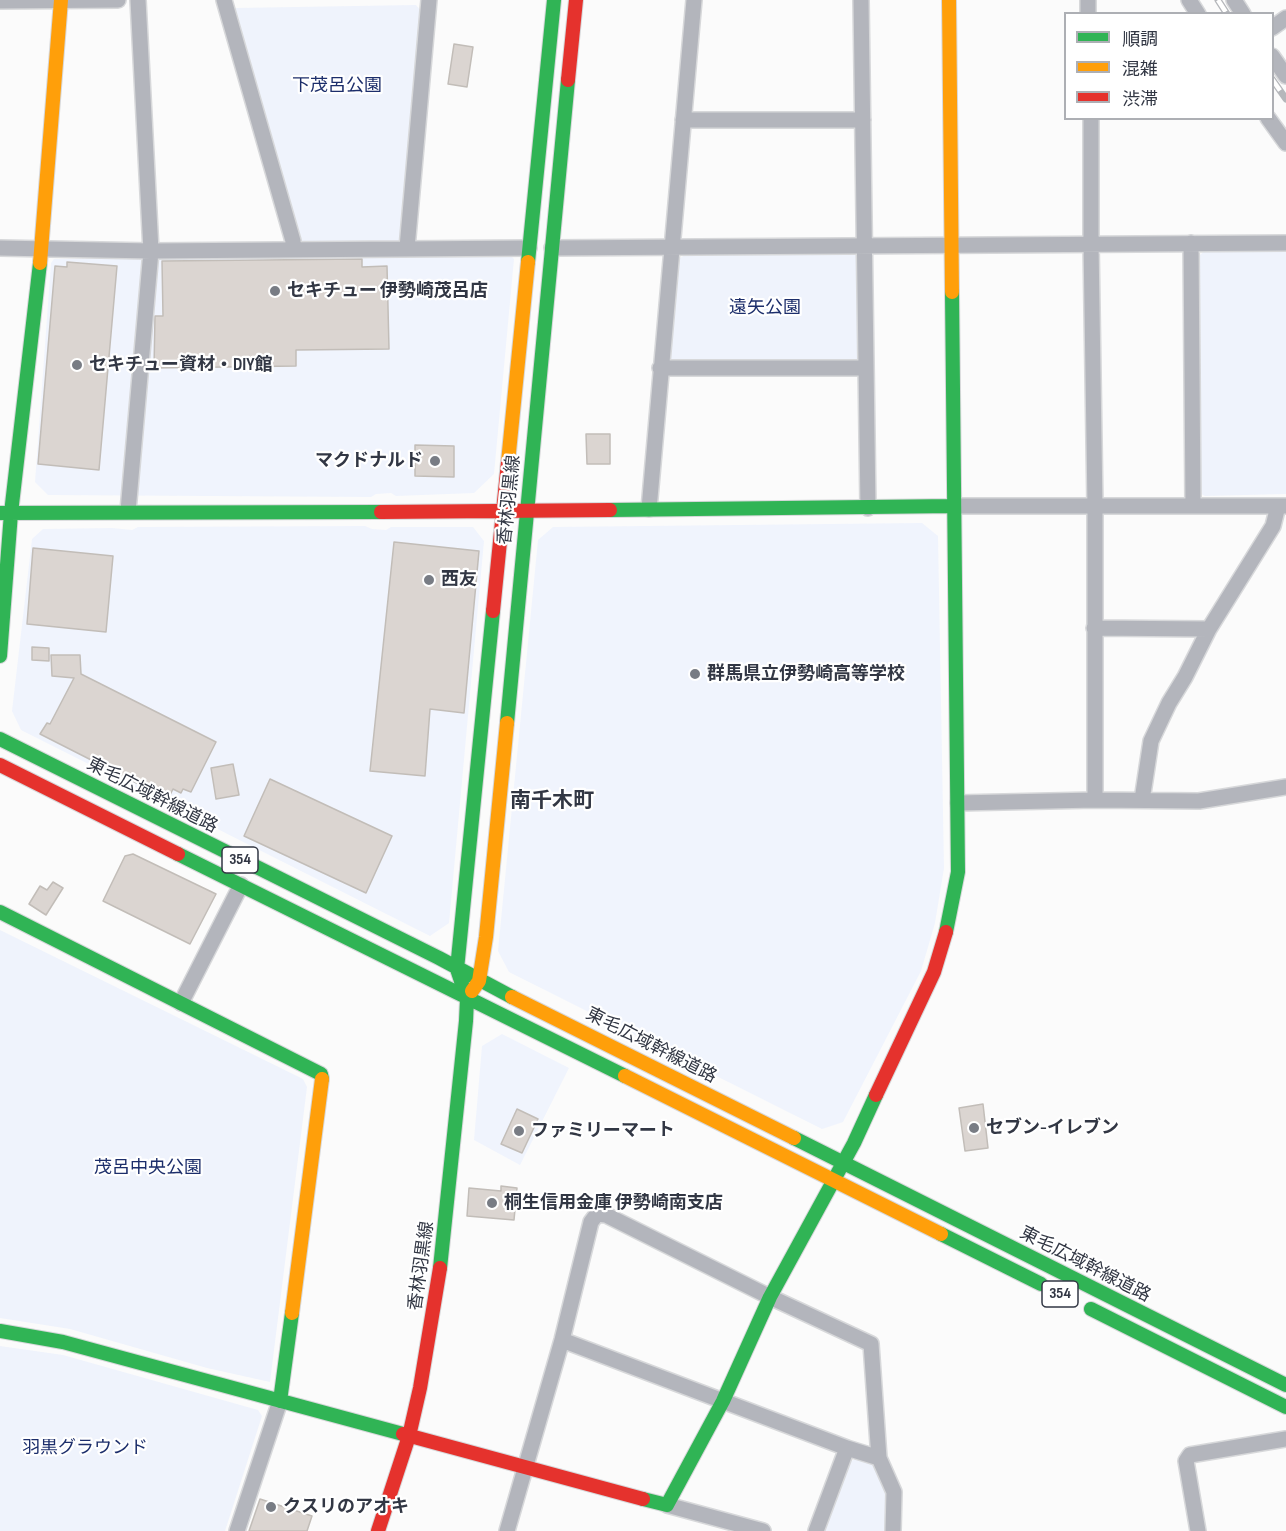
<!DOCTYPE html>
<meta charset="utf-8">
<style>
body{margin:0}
#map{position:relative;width:1286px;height:1531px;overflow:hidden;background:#fbfbfb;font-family:"Sofia Sans Condensed","Noto Sans JP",sans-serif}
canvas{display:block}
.legend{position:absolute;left:1064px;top:12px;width:210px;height:108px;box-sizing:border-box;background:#fff;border:2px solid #adafb4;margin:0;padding:8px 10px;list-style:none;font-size:18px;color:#323744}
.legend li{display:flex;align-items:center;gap:12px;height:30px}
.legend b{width:30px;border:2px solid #adafb4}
</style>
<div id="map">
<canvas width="1286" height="1531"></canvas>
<ul class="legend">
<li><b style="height:8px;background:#30b455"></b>順調</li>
<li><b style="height:8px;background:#ff9f0a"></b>混雑</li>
<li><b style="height:8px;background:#e5322d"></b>渋滞</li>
</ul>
</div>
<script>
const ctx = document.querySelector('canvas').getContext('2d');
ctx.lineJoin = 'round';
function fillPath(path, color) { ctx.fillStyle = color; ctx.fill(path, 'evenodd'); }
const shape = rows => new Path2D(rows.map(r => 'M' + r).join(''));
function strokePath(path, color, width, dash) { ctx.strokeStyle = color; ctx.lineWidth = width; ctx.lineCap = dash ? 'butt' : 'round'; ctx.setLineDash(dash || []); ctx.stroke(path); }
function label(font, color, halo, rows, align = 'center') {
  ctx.font = font + ' "Sofia Sans Condensed","Noto Sans JP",sans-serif'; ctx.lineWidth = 4.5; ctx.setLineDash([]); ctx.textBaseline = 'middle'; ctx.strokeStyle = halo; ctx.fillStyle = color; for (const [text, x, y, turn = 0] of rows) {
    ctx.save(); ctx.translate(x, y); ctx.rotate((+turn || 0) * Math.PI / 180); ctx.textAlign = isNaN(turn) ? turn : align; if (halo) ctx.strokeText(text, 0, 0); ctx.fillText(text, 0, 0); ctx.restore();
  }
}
fillPath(shape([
 [508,253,514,259,494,474,474,493,396,496,391,493,376,494,371,497,48,495,35,482,51,263,54,259],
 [922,523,938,536,944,868,935,923,921,971,843,1122,822,1129,509,972,498,951,538,540,553,527],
 [365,526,372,529,386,530,391,527,473,527,484,541,449,923,430,936,21,730,12,711,32,539,43,529,112,528,132,530,138,527],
 [502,1034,569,1068,520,1165,474,1140,482,1046]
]), '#f0f4fd');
fillPath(shape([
 [416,5,422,12,402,236,398,241,301,243,297,239,235,8],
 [1205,250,1286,250,1286,494,1205,496,1201,494,1200,255],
 [686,254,855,254,859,259,860,359,855,362,673,361,669,357,679,259],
 [0,930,303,1079,307,1087,270,1382,207,1368,70,1329,0,1318],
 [0,1346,63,1355,258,1410,262,1416,225,1531,0,1531],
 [856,1459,877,1466,885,1487,888,1503,887,1531,824,1531,851,1461]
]), '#eff3fc');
const building = shape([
 [454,44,473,47,467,87,448,84,454,44],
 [362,259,362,267,387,266,389,349,296,350,296,366,154,368,155,316,163,316,162,261,362,259],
 [67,262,117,266,99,470,38,464,55,266,67,267,67,262],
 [586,434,610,434,610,464,587,464,586,434],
 [415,445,454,446,454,477,415,476,415,445],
 [394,542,479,551,464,713,430,709,425,776,370,771,394,542],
 [33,548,113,556,106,632,27,624,33,548],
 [32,647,49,648,49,661,32,660,32,647],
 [51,655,80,655,81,674,216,742,191,792,183,789,181,793,173,789,168,799,40,734,47,723,50,724,74,678,52,676,51,655],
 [233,764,239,795,216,799,211,768,233,764],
 [270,779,392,836,366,893,244,836,270,779],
 [133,854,216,894,190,944,103,901,125,856,133,854],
 [53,882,63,888,46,915,29,904,40,886,47,890,53,882],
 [983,1104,988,1148,965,1151,959,1108,983,1104],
 [517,1109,538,1119,522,1153,501,1144,517,1109],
 [501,1186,517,1188,514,1220,467,1216,469,1188,501,1191,501,1186],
 [260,1499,312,1516,307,1531,249,1531,260,1499]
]);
fillPath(building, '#dbd5d1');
strokePath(building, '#c2bdb8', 1.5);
const street = shape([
 [224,0,293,241,293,250],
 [861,0,868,508],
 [1088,0,1088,14],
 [1189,0,1198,14],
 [1234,0,1243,14],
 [0,1,118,0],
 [1272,28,1286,18],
 [1272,56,1286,76],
 [1091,118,1091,243,1095,507,1095,800],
 [1268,118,1286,143],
 [683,120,863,120],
 [1191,243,1193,506],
 [0,248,151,251,529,248],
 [407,248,429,0],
 [552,248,1286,243],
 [660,368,865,368],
 [954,506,1286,506],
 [649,509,694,0],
 [128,511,151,251,138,0],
 [1094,628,1209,629],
 [1142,800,1151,741,1169,703,1185,677,1209,629,1273,526,1278,506],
 [958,803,1095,800,1199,801,1286,787],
 [181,1003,241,885],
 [562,1340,847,1448,816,1531],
 [847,1448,879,1458],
 [667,1505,763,1531],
 [237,1531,280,1401],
 [507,1531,562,1340,591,1222,597,1214,606,1215,770,1297,871,1344,879,1458,894,1492,893,1531],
 [1198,1531,1186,1461,1190,1455,1286,1439]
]);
const fast = shape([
 [528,262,554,0],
 [610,510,954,506],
 [0,513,381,512],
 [0,656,11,513,40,263],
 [507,723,568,80],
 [0,739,439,958,512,997],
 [178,854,625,1076],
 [0,912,321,1074,322,1079],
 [946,932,958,872,952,292],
 [794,1138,1286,1385],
 [941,1234,1041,1284],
 [440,1268,466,1021,467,999,457,969,493,611],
 [1091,1309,1286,1407],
 [0,1331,63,1342,403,1434],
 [280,1401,292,1313],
 [643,1499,667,1505,723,1401,770,1297,854,1143,876,1095]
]);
const slow = shape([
 [949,0,952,292],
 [40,263,61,0],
 [508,462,528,262],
 [472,991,479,981,486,937,507,723],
 [512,997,794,1138],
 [625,1076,941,1234],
 [292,1313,322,1079]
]);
const jam = shape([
 [568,80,576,0],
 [381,512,610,510],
 [493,611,508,462],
 [0,765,178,854],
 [876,1095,934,972,946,932],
 [403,1434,643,1499],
 [378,1531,409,1436,420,1388,440,1268]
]);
strokePath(street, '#d7d8da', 18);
strokePath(fast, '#d7d8da', 16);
strokePath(slow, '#d7d8da', 16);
strokePath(jam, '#d7d8da', 16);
strokePath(street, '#b3b5bc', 15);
strokePath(fast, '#30b455', 14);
strokePath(slow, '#ff9f0a', 14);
strokePath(jam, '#e5322d', 14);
const rail = shape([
 [1218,0,1227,14],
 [1272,79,1286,99]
]);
strokePath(rail, '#b5b7bb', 7);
strokePath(rail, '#fff', 4.5, [14]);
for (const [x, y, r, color] of [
 [275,291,6,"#787c84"],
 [77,365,6,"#787c84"],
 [435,461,6,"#787c84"],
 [429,580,6,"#787c84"],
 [695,674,6,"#787c84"],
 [974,1128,6,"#787c84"],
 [519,1131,6,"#787c84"],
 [492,1203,6,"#787c84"],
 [271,1507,6,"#787c84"]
]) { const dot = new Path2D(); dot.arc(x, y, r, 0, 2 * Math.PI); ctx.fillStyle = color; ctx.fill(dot); strokePath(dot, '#fff', 2); }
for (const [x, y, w] of [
 [240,860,36],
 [1060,1294,36]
]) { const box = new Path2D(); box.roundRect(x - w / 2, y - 13, w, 26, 4.5); ctx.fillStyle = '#fff'; ctx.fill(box); strokePath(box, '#323744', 1.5); }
label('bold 16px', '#323744', null, [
 ["354",240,860],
 ["354",1060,1294]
]);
label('18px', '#1c2e6b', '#fff', [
 ["下茂呂公園",337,86],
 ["遠矢公園",765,308],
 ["茂呂中央公園",148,1168],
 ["羽黒グラウンド",85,1448]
]);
label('bold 18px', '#323744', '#fff', [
 ["セキチュー 伊勢崎茂呂店",287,291],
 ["セキチュー資材・DIY館",89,365],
 ["マクドナルド",423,461,"right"],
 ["西友",441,580],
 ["群馬県立伊勢崎高等学校",707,674],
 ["セブン-イレブン",986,1128],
 ["ファミリーマート",531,1131],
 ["桐生信用金庫 伊勢崎南支店",504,1203],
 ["クスリのアオキ",283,1507]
], 'left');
label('18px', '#323744', '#fff', [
 ["香林羽黒線",510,500,-84],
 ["東毛広域幹線道路",152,796,27],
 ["東毛広域幹線道路",651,1046,27],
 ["東毛広域幹線道路",1085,1265,27],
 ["香林羽黒線",422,1266,-82]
]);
label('bold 21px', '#323744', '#fff', [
 ["南千木町",552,802]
]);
</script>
